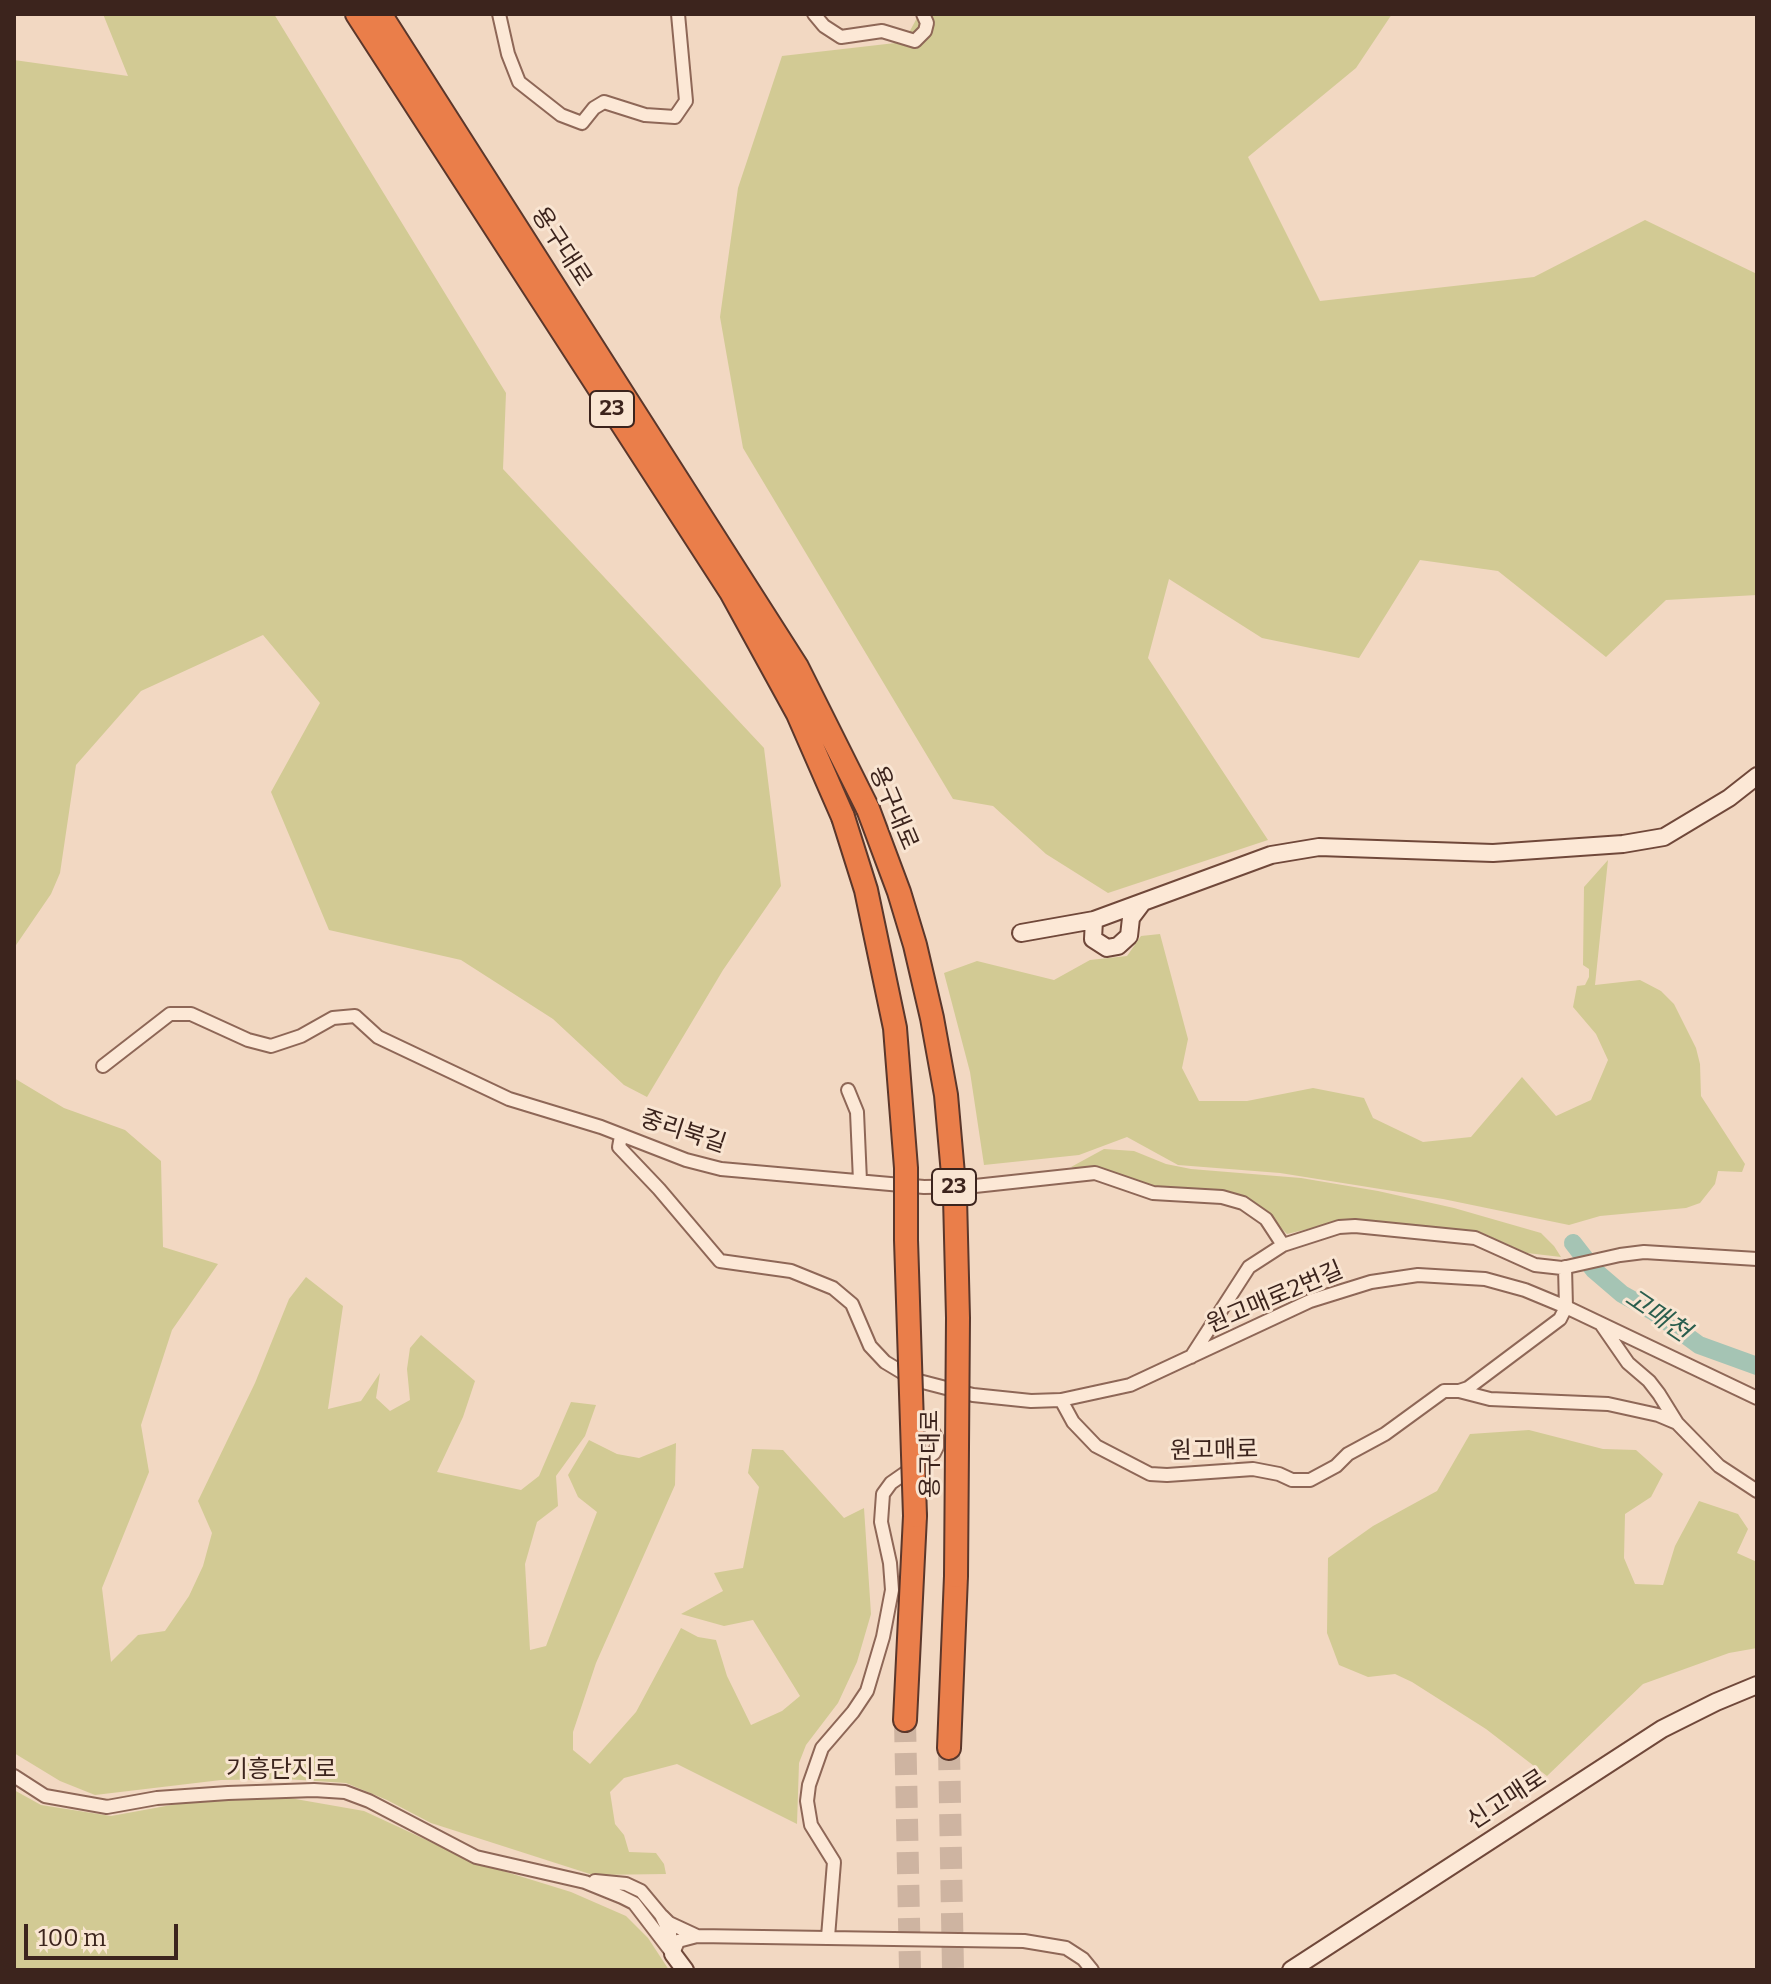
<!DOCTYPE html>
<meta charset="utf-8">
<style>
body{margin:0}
#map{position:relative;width:1771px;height:1984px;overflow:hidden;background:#f2d8c2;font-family:Bitter,serif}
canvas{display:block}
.frame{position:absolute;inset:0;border:16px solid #3c241d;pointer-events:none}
.scale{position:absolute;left:24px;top:1924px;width:154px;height:36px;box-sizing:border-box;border:4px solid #3c241d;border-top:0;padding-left:10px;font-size:24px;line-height:28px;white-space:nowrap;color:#3c241d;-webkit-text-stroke:6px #f9e5d2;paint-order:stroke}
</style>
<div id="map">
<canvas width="1771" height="1984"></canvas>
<div class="frame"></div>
<div class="scale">100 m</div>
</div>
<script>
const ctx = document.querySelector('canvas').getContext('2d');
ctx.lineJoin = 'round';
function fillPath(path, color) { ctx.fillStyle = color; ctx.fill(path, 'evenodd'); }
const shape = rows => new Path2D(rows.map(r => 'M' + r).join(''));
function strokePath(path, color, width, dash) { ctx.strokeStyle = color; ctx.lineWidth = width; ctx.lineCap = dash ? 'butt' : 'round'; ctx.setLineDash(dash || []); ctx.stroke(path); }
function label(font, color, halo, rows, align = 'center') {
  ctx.font = font + ' Bitter,"Noto Sans KR",serif'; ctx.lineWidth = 6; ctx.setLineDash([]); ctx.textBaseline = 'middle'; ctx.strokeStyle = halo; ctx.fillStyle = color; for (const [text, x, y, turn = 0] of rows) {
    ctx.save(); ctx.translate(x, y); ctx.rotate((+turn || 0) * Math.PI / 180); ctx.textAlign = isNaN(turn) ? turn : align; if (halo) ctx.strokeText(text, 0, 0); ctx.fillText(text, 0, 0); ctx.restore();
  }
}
fillPath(shape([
 [103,14,274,14,506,393,503,469,764,748,781,886,723,970,647,1097,624,1085,553,1019,461,960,329,930,271,792,320,703,263,635,141,691,76,765,60,873,51,894,14,948,14,60,128,76],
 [919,14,1392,14,1356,68,1248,157,1320,301,1534,277,1645,220,1757,274,1757,595,1666,600,1606,657,1498,571,1420,560,1359,658,1262,638,1169,579,1148,658,1268,840,1108,893,1046,854,993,806,953,799,743,448,720,317,738,188,782,56,904,42],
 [1608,860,1595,985,1640,980,1661,991,1674,1004,1696,1048,1700,1064,1701,1096,1745,1164,1742,1172,1718,1171,1715,1184,1700,1203,1686,1208,1600,1216,1569,1225,1443,1199,1280,1173,1178,1165,1127,1137,1079,1155,984,1165,970,1072,944,973,977,961,1054,980,1090,960,1127,956,1141,936,1160,934,1188,1039,1182,1068,1199,1101,1247,1101,1313,1088,1364,1098,1373,1118,1423,1142,1471,1137,1522,1077,1556,1116,1591,1100,1608,1060,1596,1034,1573,1007,1577,986,1585,985,1589,977,1589,969,1583,965,1584,887],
 [14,1078,64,1108,125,1130,161,1161,163,1247,218,1264,172,1330,141,1425,149,1472,102,1588,111,1662,138,1635,165,1631,189,1596,203,1566,212,1533,198,1501,255,1383,289,1299,306,1277,343,1306,328,1409,361,1401,380,1373,376,1398,390,1411,410,1400,407,1369,410,1348,421,1335,475,1381,463,1417,437,1472,521,1490,539,1476,571,1402,596,1405,585,1436,556,1476,558,1506,537,1522,525,1564,530,1650,546,1646,597,1512,578,1497,568,1475,589,1440,617,1454,639,1458,676,1443,675,1485,596,1663,573,1732,573,1750,590,1764,636,1712,681,1628,698,1637,716,1640,727,1676,751,1725,782,1711,800,1696,753,1620,724,1626,681,1614,723,1591,714,1573,743,1568,759,1487,748,1473,752,1449,783,1450,844,1518,864,1508,871,1614,857,1662,838,1703,806,1745,799,1763,797,1824,677,1764,624,1778,610,1792,615,1824,624,1835,629,1852,656,1853,664,1864,666,1874,593,1875,431,1823,387,1800,346,1783,286,1779,221,1780,95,1795,60,1781,14,1753],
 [1104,1149,1134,1151,1166,1164,1191,1169,1301,1178,1378,1191,1454,1208,1541,1233,1554,1246,1561,1257,1527,1253,1480,1232,1370,1221,1337,1222,1287,1234,1273,1220,1240,1197,1164,1189,1116,1174,1071,1167],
 [1529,1430,1603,1449,1636,1450,1663,1474,1651,1497,1625,1514,1624,1558,1635,1584,1663,1585,1675,1546,1699,1501,1738,1514,1748,1529,1737,1553,1757,1562,1757,1648,1729,1653,1643,1684,1547,1776,1486,1729,1412,1682,1395,1674,1368,1677,1339,1665,1327,1633,1328,1558,1373,1526,1437,1491,1470,1434],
 [14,1790,41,1805,111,1816,188,1802,284,1797,364,1811,474,1862,571,1892,626,1916,648,1938,669,1970,14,1970]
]), '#d2ca94');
strokePath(shape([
 [1573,1243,1594,1270,1622,1294,1654,1312,1699,1345,1757,1366]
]), '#a5c4b4', 18);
strokePath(shape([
 [905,1720,910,1970],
 [949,1748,953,1970]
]), '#ceb4a1', 22, [22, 11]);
const street = shape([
 [499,14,508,54,519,82,561,115,582,123,594,108,604,102,645,115,675,117,686,101,678,14],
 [814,14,824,26,841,37,882,31,915,41,925,31,927,23,923,14],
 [103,1066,170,1014,191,1014,248,1040,271,1046,301,1036,333,1018,355,1016,378,1037,509,1099,601,1127,686,1160,721,1169,924,1187,975,1186,1095,1173,1153,1193,1222,1197,1243,1203,1266,1219,1283,1245],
 [848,1090,857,1112,860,1181],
 [621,1136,619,1147,659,1189,720,1261,791,1271,833,1288,852,1304,870,1346,885,1362,915,1380,973,1395,1031,1401,1061,1400,1130,1385,1310,1301,1371,1282,1418,1275,1485,1279,1525,1290,1566,1307,1565,1267],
 [1601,1324,1628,1363,1649,1381,1659,1394,1677,1423,1719,1466,1757,1491],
 [1191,1357,1249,1267,1283,1245,1339,1227,1355,1226,1475,1238,1535,1265,1562,1268,1620,1255,1644,1252,1757,1259],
 [1459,1391,1490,1399,1608,1404,1658,1415,1677,1423],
 [1061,1400,1073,1422,1096,1446,1150,1474,1167,1475,1253,1469,1279,1474,1292,1480,1310,1480,1336,1466,1348,1454,1385,1434,1444,1391,1459,1391,1468,1388,1560,1319,1566,1307,1757,1398],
 [14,1776,45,1796,107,1807,157,1798,228,1793,314,1790,345,1792,369,1801,476,1857,585,1882,622,1897,634,1903,673,1954],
 [595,1881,626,1884,641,1891,661,1915,670,1934,672,1951],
 [662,1916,669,1923,697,1936],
 [828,1937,834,1862,811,1825,807,1801,809,1785,822,1748,853,1712,867,1691,883,1637,892,1590,890,1563,881,1522,883,1494,891,1483,934,1453,937,1447,937,1439,928,1423,908,1414],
 [673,1954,678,1941,697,1936,1024,1941,1066,1948,1083,1959,1092,1970]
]);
const secondary = shape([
 [1094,920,1093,939,1107,948,1118,946,1129,936,1131,918,1143,902],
 [1021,933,1094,920,1271,855,1319,847,1493,853,1623,844,1664,837,1729,798,1757,776],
 [673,1954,685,1970],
 [1291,1970,1662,1729,1716,1702,1757,1685]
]);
const highway = shape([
 [357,14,731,592,798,714,843,817],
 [380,14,797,667,868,809],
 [905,1720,915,1516],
 [949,1748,956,1576]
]);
strokePath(street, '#8e6757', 16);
strokePath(secondary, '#70483a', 20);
strokePath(highway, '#5b372b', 26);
strokePath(street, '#fce8d6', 12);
strokePath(secondary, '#fce8d6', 16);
strokePath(highway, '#ea7e4a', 22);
const highwayBridge = shape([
 [868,809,899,892,915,945,932,1018,946,1095,955,1197,958,1318,956,1576],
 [843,817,866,890,895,1028,906,1168,906,1240,915,1516]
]);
strokePath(highwayBridge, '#5b372b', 26, []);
strokePath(highwayBridge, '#ea7e4a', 22);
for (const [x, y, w] of [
 [612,409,44],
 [954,1187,44]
]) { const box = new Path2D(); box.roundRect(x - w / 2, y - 18, w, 36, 6); ctx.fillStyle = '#f9e5d2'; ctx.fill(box); strokePath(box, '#3c241d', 2); }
label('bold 22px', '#3c241d', null, [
 ["23",612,409],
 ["23",954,1187]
]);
label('24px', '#3c241d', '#f9e5d2', [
 ["용구대로",561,247,57],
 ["용구대로",893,808,67],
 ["중리북길",683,1132,18],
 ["원고매로2번길",1275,1298,-23],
 ["원고매로",1214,1451,-1],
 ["용구대로",931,1454,-90],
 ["기흥단지로",281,1770],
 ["신고매로",1507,1800,-33]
]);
label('italic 26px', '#2a5e4e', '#f9e5d2', [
 ["고매천",1657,1316,34]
]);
</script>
